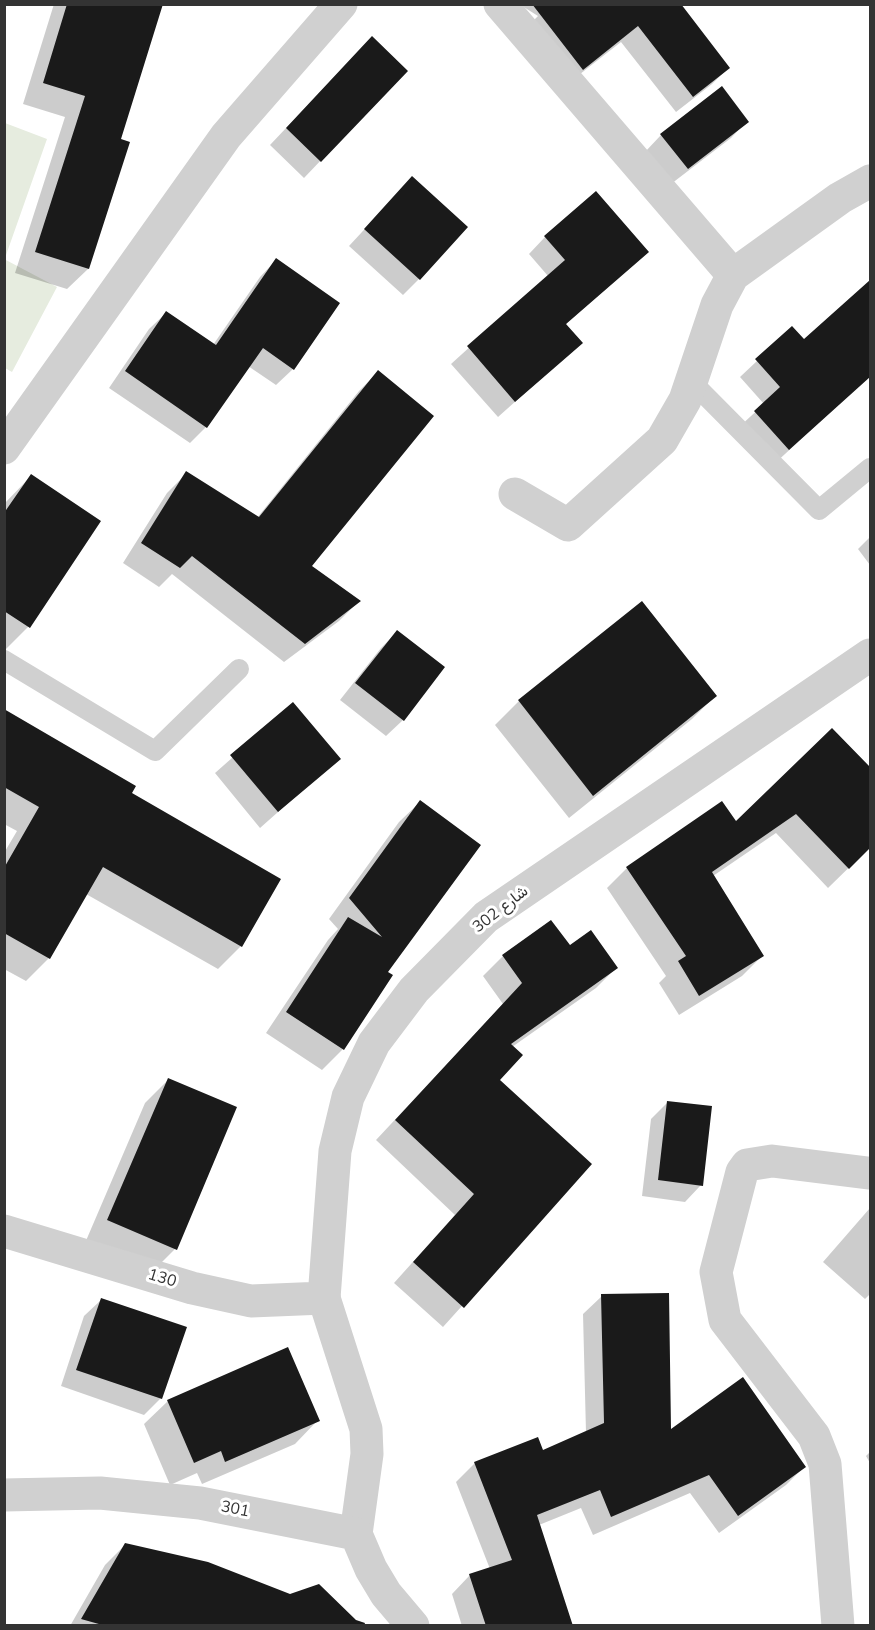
<!DOCTYPE html>
<meta charset="utf-8">
<style>
body{margin:0}
#map{position:relative;width:875px;height:1630px;overflow:hidden;background:#fff;font-family:"Nunito Sans",sans-serif}
canvas{display:block}
.frame{position:absolute;inset:0;border:6px solid #333;pointer-events:none}
</style>
<div id="map">
<canvas width="875" height="1630"></canvas>
<div class="frame"></div>
</div>
<script>
const ctx = document.querySelector('canvas').getContext('2d');
ctx.lineJoin = 'round';
function fillPath(path, color) { ctx.fillStyle = color; ctx.fill(path, 'evenodd'); }
const shape = rows => new Path2D(rows.map(r => 'M' + r).join(''));
function strokePath(path, color, width, dash) { ctx.strokeStyle = color; ctx.lineWidth = width; ctx.lineCap = dash ? 'butt' : 'round'; ctx.setLineDash(dash || []); ctx.stroke(path); }
function label(font, color, halo, rows, align = 'center') {
  ctx.font = font + ' "Nunito Sans",Vazirmatn,sans-serif'; ctx.lineWidth = 6; ctx.setLineDash([]); ctx.textBaseline = 'middle'; ctx.strokeStyle = halo; ctx.fillStyle = color; for (const [text, x, y, turn = 0] of rows) {
    ctx.save(); ctx.translate(x, y); ctx.rotate((+turn || 0) * Math.PI / 180); ctx.textAlign = isNaN(turn) ? turn : align; if (halo) ctx.strokeText(text, 0, 0); ctx.fillText(text, 0, 0); ctx.restore();
  }
}
fillPath(shape([
 [5,123,47,139,5,258,4,123],
 [4,259,57,287,12,372,5,368]
]), '#e6ecdf');
fillPath(shape([
 [54,4,161,4,119,140,88,269,67,289,15,273,65,117,23,104],
 [519,4,679,4,728,68,712,84,676,112,621,42,566,85,523,31,538,16],
 [355,55,406,71,304,178,270,145],
 [747,121,731,138,671,184,645,152,661,135],
 [412,178,419,279,403,295,349,246],
 [545,237,647,252,565,325,581,343,498,417,451,364,548,276,529,254],
 [276,260,293,369,276,385,248,366,206,427,190,443,109,388,149,329,166,313,213,345,260,277],
 [870,282,870,367,845,389,850,394,772,466,738,428,764,404,740,377,792,328,803,341],
 [378,372,310,566,358,602,339,621,284,662,172,574,159,587,123,563,167,493,187,473,257,518,359,391],
 [31,476,28,627,5,650,4,504],
 [870,537,870,565,858,549],
 [642,603,715,696,692,719,569,818,495,725,519,701],
 [397,632,403,720,386,736,340,700,381,648],
 [293,704,339,758,260,828,215,773],
 [4,711,130,794,241,946,218,969,86,894,49,958,26,981,4,969,4,853,17,831,4,824],
 [832,730,870,769,870,847,828,888,776,833,713,876,762,956,742,976,679,1015,659,983,666,976,607,888,627,868,735,824],
 [420,802,386,972,391,976,343,1049,322,1070,266,1033,328,940,338,929,329,919,399,822],
 [551,922,569,948,616,968,596,988,512,1047,498,1080,590,1164,443,1327,394,1283,455,1215,376,1140,503,1004,483,976,503,956],
 [168,1080,175,1249,152,1272,85,1243,145,1103],
 [668,1102,701,1185,685,1202,642,1196,651,1119],
 [870,1208,870,1294,865,1299,823,1262],
 [602,1296,669,1432,804,1467,786,1485,719,1533,690,1493,593,1535,581,1508,539,1525,566,1626,462,1626,452,1594,470,1575,490,1569,456,1482,475,1463,542,1452,586,1433,583,1314],
 [101,1300,161,1398,144,1415,61,1386,84,1316],
 [168,1401,318,1420,295,1444,202,1484,197,1473,170,1485,144,1424],
 [870,1452,870,1463,866,1456],
 [125,1545,330,1626,70,1626,105,1565]
]), '#0003');
fillPath(shape([
 [67,4,163,4,121,139,130,142,89,269,35,252,85,96,43,83],
 [532,4,681,4,730,68,693,97,638,26,583,70],
 [372,36,408,71,321,162,286,128],
 [722,86,749,122,688,169,660,134],
 [412,176,468,227,420,280,364,229],
 [596,191,649,252,566,324,583,343,515,402,467,346,565,260,544,236],
 [276,258,340,303,294,370,263,348,207,428,125,371,166,311,216,345],
 [870,280,870,377,789,450,754,411,780,387,755,359,792,326,804,339],
 [378,370,434,416,312,566,361,601,305,644,192,556,180,568,141,543,186,471,259,517],
 [31,474,101,521,30,628,4,611,4,513],
 [642,601,717,696,593,796,518,700],
 [397,630,445,667,404,721,355,683],
 [293,702,341,759,278,812,230,755],
 [4,709,136,786,132,793,281,879,242,947,103,867,50,959,4,933,4,868,39,807,4,787],
 [832,728,870,767,870,848,849,869,796,814,712,872,764,956,699,996,678,961,686,956,626,867,722,801,736,821],
 [420,800,481,845,388,972,393,975,344,1050,286,1012,348,917,382,937,349,898],
 [551,920,570,945,591,930,618,968,511,1044,523,1055,500,1080,592,1164,464,1308,413,1262,474,1194,395,1120,522,983,502,955],
 [168,1078,237,1107,177,1250,107,1220],
 [667,1101,712,1106,703,1186,658,1180],
 [669,1293,671,1429,743,1377,806,1467,738,1516,709,1475,611,1517,600,1490,537,1515,573,1626,486,1626,469,1574,512,1560,474,1462,538,1437,543,1450,604,1423,601,1294],
 [101,1298,187,1327,162,1399,76,1370],
 [288,1347,320,1421,225,1462,221,1451,194,1463,167,1400],
 [125,1543,208,1562,290,1594,319,1584,356,1620,365,1623,364,1626,106,1626,81,1619]
]), '#1a1a1a');
strokePath(shape([
 [691,381,819,510,870,468],
 [4,660,155,751,239,669]
]), '#d0d0d0', 20);
strokePath(shape([
 [500,4,733,275],
 [4,448,226,136,341,4],
 [515,494,568,525,662,440,685,400,717,305,733,275,840,198,870,181],
 [324,1298,366,1429,367,1454,356,1534],
 [838,1626,825,1464,814,1436,725,1320,716,1272,742,1172,747,1165,772,1161,868,1173]
]), '#d0d0d0', 33);
strokePath(shape([
 [4,1231,192,1288,251,1301,324,1298,335,1151,348,1097,374,1043,414,990,486,917,870,655],
 [4,1495,100,1493,200,1503,356,1534,371,1569,386,1594,413,1626]
]), '#d0d0d0', 33);
label('16px', '#333', '#fff', [
 ["شارع 302",501,910,-38],
 ["130",162,1279,17],
 ["301",235,1510,11]
]);
</script>
